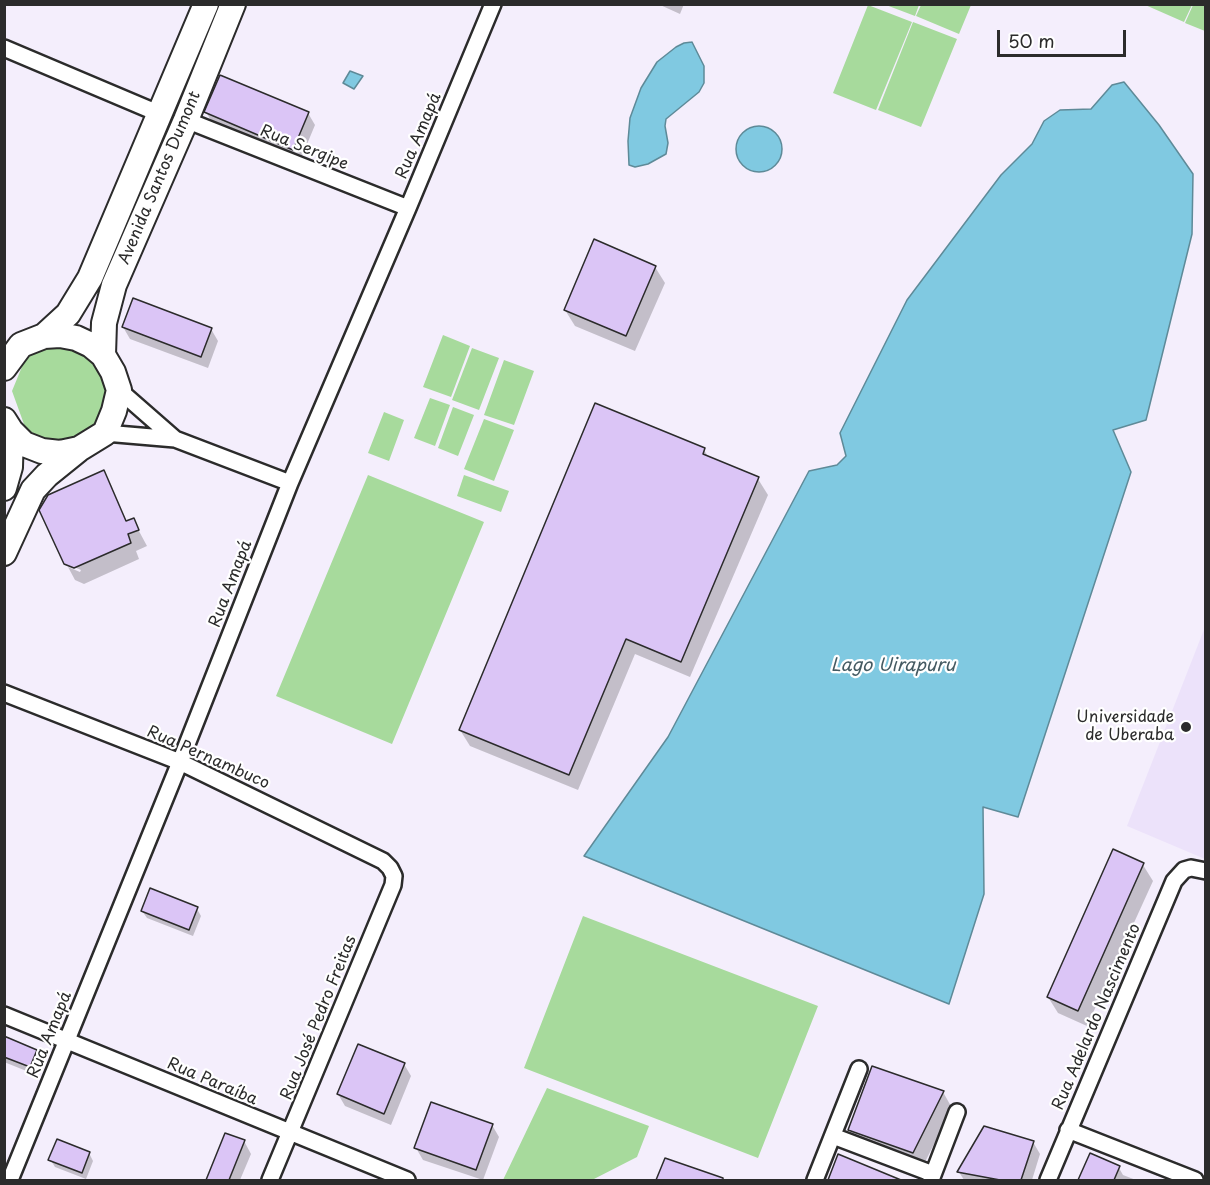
<!DOCTYPE html>
<meta charset="utf-8">
<style>
body{margin:0}
#map{position:relative;width:1210px;height:1185px;overflow:hidden;background:#f4eefc;font-family:"Playpen Sans",sans-serif}
canvas{display:block}
.frame{position:absolute;inset:0;border:6px solid #2b2b2b;pointer-events:none}
.scale{position:absolute;left:997px;top:30px;width:129px;height:27px;box-sizing:border-box;border:3px solid #2b2b2b;border-top:0;padding-left:8px;font-size:18px;line-height:21px;white-space:nowrap;color:#2b2b2b;-webkit-text-stroke:4px #fff;paint-order:stroke}
</style>
<div id="map">
<canvas width="1210" height="1185"></canvas>
<div class="frame"></div>
<div class="scale">50 m</div>
</div>
<script>
const ctx = document.querySelector('canvas').getContext('2d');
ctx.lineJoin = 'round';
function fillPath(path, color) { ctx.fillStyle = color; ctx.fill(path, 'evenodd'); }
const shape = rows => new Path2D(rows.map(r => 'M' + r).join(''));
function strokePath(path, color, width, dash) { ctx.strokeStyle = color; ctx.lineWidth = width; ctx.lineCap = dash ? 'butt' : 'round'; ctx.setLineDash(dash || []); ctx.stroke(path); }
function label(font, color, halo, rows, align = 'center') {
  ctx.font = font + ' "Playpen Sans",sans-serif'; ctx.lineWidth = 4.5; ctx.setLineDash([]); ctx.textBaseline = 'middle'; ctx.strokeStyle = halo; ctx.fillStyle = color; for (const [text, x, y, turn = 0] of rows) {
    ctx.save(); ctx.translate(x, y); ctx.rotate((+turn || 0) * Math.PI / 180); ctx.textAlign = isNaN(turn) ? turn : align; if (halo) ctx.strokeText(text, 0, 0); ctx.fillText(text, 0, 0); ctx.restore();
  }
}
fillPath(shape([
 [1205,627,1206,859,1205,859,1127,826]
]), '#ece2fa');
fillPath(shape([
 [1143,4,1192,4,1192,5,1184,22],
 [868,5,912,22,876,110,833,93],
 [886,5,919,5,915,16],
 [921,5,921,4,971,5,959,34,916,16],
 [1193,5,1205,5,1205,31,1185,23],
 [913,22,957,39,921,127,878,110],
 [443,335,470,346,451,397,423,387],
 [52,345,83,347,99,361,112,396,98,431,68,444,44,442,25,427,12,391,26,357],
 [472,348,499,358,479,410,452,400],
 [504,360,534,371,514,425,484,415],
 [430,398,450,405,435,446,414,438],
 [453,407,474,415,458,456,438,448],
 [384,412,404,420,389,461,368,453],
 [484,419,514,430,494,481,464,469],
 [368,475,484,522,392,744,276,696],
 [464,475,509,491,501,512,457,496],
 [583,916,818,1006,758,1158,524,1068],
 [547,1088,649,1126,637,1157,592,1180,503,1180]
]), '#a7da9c');
const water = shape([
 [692,42,704,66,704,83,699,92,666,119,665,126,668,143,666,154,648,164,635,167,629,165,628,141,630,118,641,88,657,62,676,47,684,43,692,42],
 [350,71,363,76,354,89,343,83,350,71],
 [1124,82,1159,125,1193,174,1192,234,1146,420,1113,430,1131,472,1018,817,983,807,984,894,949,1004,584,856,668,737,809,471,837,465,846,456,840,433,907,300,1001,175,1032,144,1044,121,1060,110,1091,109,1112,85,1124,82],
 '736 149a23 23 0 1 1 46 0a23 23 0 1 1-46 0Z'
]);
fillPath(water, '#80c9e1');
strokePath(water, '#5e8a98', 1.5);
fillPath(shape([
 [658,4,684,4,680,14],
 [206,112,308,113,315,125,300,161,213,124],
 [655,267,665,283,635,351,575,326,565,310],
 [123,327,211,329,218,341,208,368,130,339],
 [704,450,709,458,758,479,768,495,690,677,635,654,578,790,470,746,460,730],
 [103,472,127,522,133,520,147,546,136,551,139,559,84,584,75,580,68,567,80,572,81,570,65,563],
 [1114,851,1143,865,1153,881,1087,1026,1058,1013,1048,997],
 [197,909,201,916,193,936,147,918,142,911],
 [4,1038,36,1051,41,1059,34,1074,4,1062],
 [404,1064,411,1076,391,1125,345,1106,338,1094],
 [943,1092,952,1108,922,1168,859,1146,850,1130],
 [492,1125,499,1137,483,1180,423,1160,416,1148],
 [226,1135,244,1141,251,1154,240,1180,208,1180],
 [1033,1142,1040,1154,1032,1180,964,1180,959,1172],
 [89,1153,93,1161,86,1179,55,1167,50,1159],
 [1090,1155,1119,1168,1123,1175,1136,1180,1079,1180],
 [839,1156,898,1180,829,1180],
 [666,1160,725,1180,658,1180]
]), '#0003');
const building = shape([
 [220,75,309,112,293,150,204,112,220,75],
 [594,239,656,266,626,336,564,310,594,239],
 [133,298,212,328,201,357,122,327,133,298],
 [595,403,705,448,703,454,759,477,681,662,626,639,569,775,459,730,595,403],
 [104,470,126,521,134,518,139,530,128,534,131,543,74,568,64,564,39,510,48,495,104,470],
 [1113,849,1144,863,1078,1011,1047,997,1113,849],
 [150,888,198,907,189,930,141,911,150,888],
 [4,1036,37,1050,30,1067,4,1057,4,1036],
 [358,1044,405,1063,384,1114,337,1094,358,1044],
 [872,1066,944,1091,913,1153,848,1130,872,1066],
 [431,1102,493,1124,476,1170,414,1148,431,1102],
 [984,1126,1034,1141,1021,1180,1000,1180,957,1172,984,1126],
 [225,1133,245,1140,229,1180,206,1180,225,1133],
 [57,1139,90,1152,82,1173,48,1160,57,1139],
 [1090,1153,1120,1166,1114,1180,1078,1180,1090,1153],
 [838,1154,901,1180,828,1180,838,1154],
 [665,1158,723,1178,723,1180,656,1180,665,1158]
]);
fillPath(building, '#dbc5f6');
strokePath(building, '#2b2b2b', 1.5);
const minor = shape([
 [4,48,160,114],
 [186,120,408,208],
 [119,390,175,439],
 [105,433,175,439,290,483],
 [4,693,180,762,383,861,390,868,394,876,393,885,270,1180],
 [4,1015,407,1180],
 [1068,1130,1195,1180],
 [833,1136,933,1174],
 [10,1180,180,762,290,483,408,208,493,4],
 [815,1180,859,1069],
 [931,1180,957,1112],
 [1048,1180,1174,881,1184,870,1191,868,1206,871]
]);
const primary = shape([
 [44,336,68,314,90,278,206,4],
 [103,355,104,323,114,285,186,120,233,4],
 [4,368,21,345,44,336,60,335,76,338,91,345,103,355,113,372,119,390,114,411,105,433,79,449,60,453,42,451,24,444,11,431,4,420],
 [4,488,10,467,11,431],
 [4,553,33,490,47,475,78,450]
]);
strokePath(minor, '#2b2b2b', 20);
strokePath(primary, '#2b2b2b', 28);
strokePath(minor, '#fff', 15);
strokePath(primary, '#fff', 24);
for (const [x, y, r, color] of [
 [1186,727,6,"#2b2b2b"]
]) { const dot = new Path2D(); dot.arc(x, y, r, 0, 2 * Math.PI); ctx.fillStyle = color; ctx.fill(dot); strokePath(dot, '#fff', 2); }
label('16px', '#2b2b2b', '#fff', [
 ["Rua Amapá",419,136,-67],
 ["Rua Sergipe",304,148,22],
 ["Avenida Santos Dumont",160,178,-67],
 ["Rua Amapá",231,584,-69],
 ["Rua Pernambuco",208,758,24],
 ["Rua Adelardo Nascimento",1097,1017,-67],
 ["Rua José Pedro Freitas",319,1018,-68],
 ["Rua Amapá",50,1035,-68],
 ["Rua Paraíba",212,1082,23]
]);
label('16px', '#2b2b2b', '#fff', [
 ["Universidade",1174,718],
 ["de Uberaba",1174,736]
], 'right');
label('italic 18px', '#445a62', '#fff', [
 ["Lago Uirapuru",893,666]
]);
</script>
